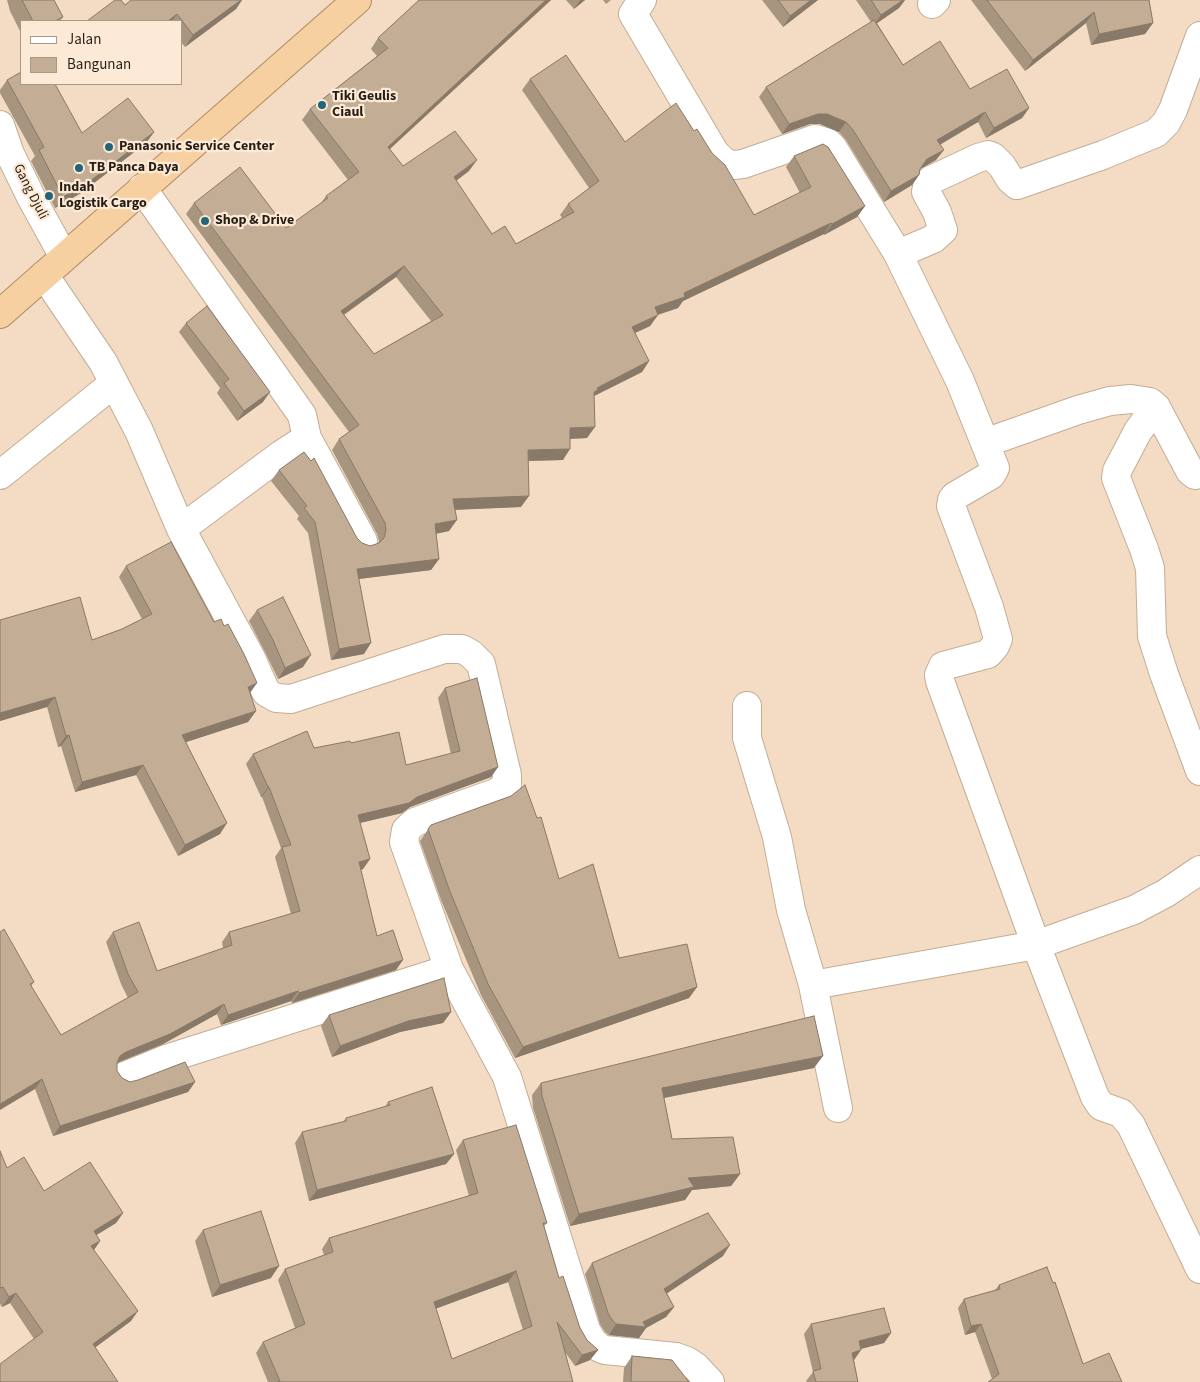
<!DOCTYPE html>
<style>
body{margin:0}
#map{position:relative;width:1200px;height:1382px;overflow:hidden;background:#f3dcc3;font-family:"Source Sans 3",sans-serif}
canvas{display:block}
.legend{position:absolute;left:20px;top:20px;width:162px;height:65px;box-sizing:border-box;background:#fdead6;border:1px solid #a79889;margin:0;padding:6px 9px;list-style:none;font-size:15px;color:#261e15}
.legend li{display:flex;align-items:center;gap:10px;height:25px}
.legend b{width:25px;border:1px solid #a79889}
</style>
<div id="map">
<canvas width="1200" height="1382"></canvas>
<ul class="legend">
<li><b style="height:6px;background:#fff"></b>Jalan</li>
<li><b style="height:14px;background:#c3ad95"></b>Bangunan</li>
</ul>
</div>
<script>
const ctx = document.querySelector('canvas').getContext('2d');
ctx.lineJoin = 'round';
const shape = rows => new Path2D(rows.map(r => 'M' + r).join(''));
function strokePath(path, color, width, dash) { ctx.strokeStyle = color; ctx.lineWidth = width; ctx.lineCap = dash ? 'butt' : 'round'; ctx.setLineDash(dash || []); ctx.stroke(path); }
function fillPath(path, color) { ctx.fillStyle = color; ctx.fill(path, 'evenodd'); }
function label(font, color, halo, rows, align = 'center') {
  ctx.font = font + ' "Source Sans 3",sans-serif'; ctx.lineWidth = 4.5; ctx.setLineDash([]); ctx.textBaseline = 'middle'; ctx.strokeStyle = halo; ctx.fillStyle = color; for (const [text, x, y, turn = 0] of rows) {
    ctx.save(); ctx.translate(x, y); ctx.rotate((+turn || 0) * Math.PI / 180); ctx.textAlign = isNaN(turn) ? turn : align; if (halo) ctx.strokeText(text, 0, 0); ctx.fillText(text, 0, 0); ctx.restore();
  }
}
const minor = shape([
 [642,0,633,14,715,153,722,160,728,164,734,165,743,164,815,139,828,143,833,148,898,254,960,381,995,468,991,475,955,496,952,500,951,506,989,607,998,639,995,646,988,654,943,666,939,675,940,681,1036,945,1095,1097,1101,1106,1121,1113,1131,1125,1200,1269],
 [932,4,936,0],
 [0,125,10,154,32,199,64,257],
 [142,188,302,415,307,438,282,454,181,529],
 [898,254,933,239,943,230,937,212,926,192,928,183,931,180,978,158,988,155,993,157,1002,166,1010,179,1017,185,1103,155,1156,133,1166,123,1173,110,1200,36],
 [44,275,103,362,139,431,181,529,251,658,266,692,276,698,291,699,444,649,462,649,471,654,481,664,507,775,507,784,498,792,415,822,406,830,404,842,449,969,507,1077,586,1330,593,1342,600,1348,605,1350,676,1357,687,1361,696,1367,710,1382],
 [1156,407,1138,431,1117,471,1116,478,1144,549,1150,568,1152,636,1164,674,1200,771],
 [307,438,363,541],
 [985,443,1078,410,1110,401,1131,399,1150,402,1156,407,1190,471,1195,475,1200,474],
 [0,475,114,383],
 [747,706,747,738,777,837,791,910,813,985],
 [125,1076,169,1058,449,969],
 [838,1108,813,985,1036,945,1134,910,1166,893,1200,870]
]);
const trunk = shape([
 [0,314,357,0]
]);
strokePath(minor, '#c3ad95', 30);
strokePath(trunk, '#ad8a62', 30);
strokePath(minor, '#fff', 28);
strokePath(trunk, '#f7d0a2', 28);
fillPath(shape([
 [7,0,54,0,63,17,60,21,21,21,21,33,10,11],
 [131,0,242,0,236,9,185,47,181,42,181,21,87,21,125,5],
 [419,0,551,0,390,149,403,166,469,171,456,181,492,234,516,244,562,218,560,215,568,204,589,188,522,90,530,79,625,142,694,131,712,153,754,215,800,193,786,167,794,156,865,206,857,217,824,235,824,234,683,301,678,308,658,315,650,326,635,333,649,361,642,372,594,396,587,438,570,439,563,460,528,461,521,507,455,510,449,531,436,534,439,559,431,570,359,579,364,654,331,660,308,533,297,519,299,516,271,481,279,470,357,538,362,543,370,546,378,544,379,541,377,534,332,450,339,439,349,432,186,214,194,203,286,228,321,203,326,196,348,180,302,120,310,109,377,56,371,49,378,38],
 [396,277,431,321,374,354,344,315],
 [566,0,585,0,574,9],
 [603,0,611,0,606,4],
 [762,0,818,0,783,27],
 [856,0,905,0,899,8,877,23,903,65,970,89,1029,108,1022,118,986,138,978,122,940,145,936,160,920,169,919,175,912,185,884,202,846,140,839,132,820,124,810,124,782,134,759,97,766,87,871,22],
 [971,0,1149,0,1153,23,1145,34,1091,45,1086,23,1025,71],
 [7,80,82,133,154,132,146,143,81,193,55,208,31,161,35,156,0,93,0,90],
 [186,323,263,402,237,421,217,393,220,388,179,332],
 [126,566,250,693,256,711,248,722,186,742,220,834,178,856,136,775,75,792,61,746,58,747,47,707,0,721,0,620,92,640,122,629,142,619,119,577],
 [257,610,303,667,278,679,265,652,249,621],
 [445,688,498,767,491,777,410,807,402,813,360,823,370,859,363,869,361,870,377,936,396,970,292,1003,291,1001,221,1025,217,1014,163,1044,119,1062,117,1063,117,1071,122,1078,130,1082,195,1082,188,1092,53,1136,35,1089,0,932,34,982,31,986,61,1035,128,998,121,984,106,942,113,932,157,971,223,948,222,942,229,932,291,914,275,857,281,848,262,797,261,797,246,764,253,754,314,748,351,743,406,765,451,754,438,698],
 [431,825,559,879,619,958,697,987,689,998,515,1058,481,995,441,900,420,841],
 [451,1012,443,1023,400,1032,332,1057,321,1026,329,1015],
 [814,1068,664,1098,672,1139,740,1174,731,1186,692,1190,685,1200,570,1226,533,1108,532,1095,541,1083],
 [388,1102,454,1154,446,1164,309,1201,295,1143,302,1132,343,1122,346,1118,385,1107],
 [463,1140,547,1223,544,1226,559,1278,580,1328,587,1340,598,1350,590,1360,575,1366,565,1352,573,1382,268,1382,256,1353,263,1342,295,1328,278,1280,285,1269,324,1255,322,1249,329,1238,469,1196,456,1150],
 [508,1282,523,1330,452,1359,436,1308],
 [0,1151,7,1168,44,1191,123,1213,116,1223,96,1235,100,1241,94,1250,131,1321,96,1347,34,1339,10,1303,2,1307,0,1304],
 [203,1230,271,1278,212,1297,195,1241],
 [723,1256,667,1293,674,1307,666,1317,646,1328,639,1338,609,1335,605,1332,600,1324,585,1274,592,1263],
 [999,1285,1083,1364,1122,1382,992,1379,975,1332,965,1335,958,1308,964,1299,995,1290],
 [811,1324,891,1333,884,1343,861,1349,854,1360,858,1382,807,1382,806,1381,813,1372,804,1334],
 [632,1356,689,1382,623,1382,624,1368]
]), '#a89580');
fillPath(shape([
 [241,0,242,0,236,9,185,47,193,35],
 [546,0,551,0,380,158,388,147],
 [580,0,585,0,574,9],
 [811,0,818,0,783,27,790,16],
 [903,0,905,0,899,8,873,26,881,15],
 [1094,12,1086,23,1025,71,1033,60],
 [177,14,172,21,168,21],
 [1153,23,1145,34,1091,45,1099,34],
 [1029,108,1022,118,986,138,994,128],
 [985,112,978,122,930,150,937,140],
 [818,114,827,114,846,122,839,132,820,124,810,124,782,134,789,124],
 [154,132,146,143,81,193,55,208,63,197],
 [944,150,936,160,920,169,927,159],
 [477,160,469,171,446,188,454,177],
 [919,175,912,185,884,202,891,191],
 [865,206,857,217,824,235,832,224],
 [831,223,824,234,683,301,678,308,647,318,655,307,684,293],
 [404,266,396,277,333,322,341,311],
 [658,315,650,326,624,338,632,327],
 [649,361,642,372,594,396,586,403,597,388],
 [270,392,263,402,237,421,244,411],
 [595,427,587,438,562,439,570,428],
 [570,449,563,460,520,461,528,450],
 [529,496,521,507,446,510,453,499],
 [457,520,449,531,427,535,435,524],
 [439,559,431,570,350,580,357,569],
 [371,643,364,654,331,660,339,649],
 [311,655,303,667,278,679,285,668],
 [257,683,250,693,248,687],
 [55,697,47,707,0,721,0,713],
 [256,711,248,722,174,746,182,735],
 [69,735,61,746,58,747,66,736],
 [143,765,136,775,75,792,82,782],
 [498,767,491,777,410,807,402,813,351,825,358,815,417,797],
 [268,787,269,787,262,797,261,797],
 [227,823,220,834,178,856,185,845],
 [370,859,363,869,352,872,359,862],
 [403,960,396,970,292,1003,299,993],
 [697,987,689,998,515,1058,523,1047],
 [298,991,291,1001,221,1025,228,1015],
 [224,1004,217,1014,163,1044,119,1062,113,1066,120,1056,126,1052],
 [451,1012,443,1023,400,1032,332,1057,340,1046,408,1021],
 [823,1056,814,1068,653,1100,662,1088],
 [42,1079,35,1089,0,1110,0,1104],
 [195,1082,188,1092,53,1136,60,1126],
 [454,1154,446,1164,309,1201,317,1190],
 [740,1174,731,1186,692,1190,685,1200,570,1226,579,1214,688,1178],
 [123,1213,116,1223,87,1241,94,1231],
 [100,1241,93,1251,91,1246],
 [730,1245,723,1256,657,1300,664,1289],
 [279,1266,271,1278,212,1297,220,1285],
 [516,1271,508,1282,427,1312,434,1302],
 [16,1293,10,1303,2,1307,9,1297],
 [674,1307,666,1317,646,1328,639,1338,609,1335,616,1324,643,1322],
 [138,1311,131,1321,86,1354,93,1344],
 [981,1324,975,1332,965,1335,971,1326],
 [891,1333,884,1343,852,1351,859,1341],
 [598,1350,590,1360,575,1366,582,1355],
 [861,1350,854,1360,852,1353]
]), '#887968');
const building = shape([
 [22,0,54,0,63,17,55,21,33,21,22,0],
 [115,0,121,0,125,5,131,0,241,0,193,35,177,14,168,21,87,21,115,0],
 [419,0,546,0,388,147,403,166,455,131,477,160,454,177,492,234,505,226,516,244,574,212,568,204,599,181,530,79,566,55,625,142,676,103,694,131,697,129,712,153,725,165,754,215,811,187,794,156,823,144,828,147,865,206,832,224,831,223,684,293,685,297,655,307,658,315,632,327,649,361,597,388,598,390,594,392,595,427,570,428,570,449,528,450,529,496,453,499,457,520,435,524,439,559,357,569,371,643,339,649,315,522,304,508,307,506,279,470,304,452,311,461,314,458,357,538,362,543,370,546,379,543,384,538,386,530,385,523,339,439,359,425,194,203,240,167,286,228,328,198,326,196,359,172,310,109,388,48,378,38,419,0],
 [404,266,443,315,374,354,341,311,404,266],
 [778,0,811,0,790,16,778,0],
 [871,0,903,0,881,15,871,0],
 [987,0,1149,0,1153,23,1099,34,1094,12,1033,60,987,0],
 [874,20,903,65,940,41,970,89,1007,69,1029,108,994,128,985,112,937,140,944,150,927,159,920,169,919,175,891,191,853,130,846,122,827,114,818,114,789,124,766,87,874,20],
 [21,72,21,84,55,84,82,133,128,98,154,132,89,182,63,197,39,150,44,147,7,80,21,72],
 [207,306,270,392,244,411,224,383,229,379,186,323,207,306],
 [171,542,214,622,221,619,224,626,228,624,244,654,257,683,248,687,256,711,182,735,227,823,185,845,143,765,82,782,69,735,66,736,55,697,0,713,0,620,80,597,92,640,122,629,152,614,126,566,171,542],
 [283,597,311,655,285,668,273,640,257,610,283,597],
 [477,678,498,767,417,797,409,803,358,815,370,859,359,862,377,936,393,930,403,960,299,993,298,991,228,1015,224,1004,170,1034,126,1052,120,1056,117,1063,117,1071,122,1078,130,1082,138,1080,185,1062,195,1082,60,1126,42,1079,0,1104,0,932,4,929,34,982,30,984,61,1035,138,992,128,974,113,932,139,922,157,971,232,945,229,932,300,911,282,847,291,845,269,787,268,787,253,754,307,731,314,748,350,741,351,743,399,732,406,765,460,751,445,688,477,678],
 [525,785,537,818,541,817,559,879,593,864,619,958,687,944,697,987,523,1047,488,984,449,889,428,829,431,825,511,796,525,785],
 [444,978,451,1012,408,1021,340,1046,329,1015,444,978],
 [814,1016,823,1056,662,1088,672,1139,733,1137,740,1174,688,1178,694,1187,579,1214,542,1096,541,1083,814,1016],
 [432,1087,454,1154,317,1190,302,1132,346,1121,346,1118,390,1105,388,1102,432,1087],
 [516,1125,547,1223,543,1223,559,1278,563,1276,580,1328,587,1340,598,1350,582,1355,557,1322,573,1382,277,1382,280,1381,263,1342,305,1324,285,1269,333,1252,329,1238,478,1193,463,1140,516,1125],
 [516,1271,532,1326,452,1359,434,1302,516,1271],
 [0,1151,7,1168,24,1157,44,1191,90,1162,123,1213,94,1231,100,1241,91,1246,138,1311,93,1344,118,1382,0,1382,0,1364,43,1332,16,1293,9,1297,3,1287,0,1288,0,1151],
 [261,1211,279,1266,220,1285,203,1230,261,1211],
 [708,1213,730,1245,664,1289,674,1307,643,1322,646,1327,616,1324,613,1321,608,1313,592,1263,708,1213],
 [1047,1267,1053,1283,1055,1282,1083,1364,1109,1353,1122,1382,988,1382,999,1374,981,1324,971,1326,964,1299,1000,1289,999,1285,1047,1267],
 [884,1308,891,1333,859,1341,861,1350,852,1353,858,1382,816,1382,813,1371,821,1369,811,1324,884,1308],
 [632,1356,672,1360,689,1382,631,1382,632,1356]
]);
fillPath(building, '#c3ad95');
strokePath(building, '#887968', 1);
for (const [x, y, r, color] of [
 [322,105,5,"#226578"],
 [109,147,5,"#226578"],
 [79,168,5,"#226578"],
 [49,196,5,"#226578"],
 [205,221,5,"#226578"]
]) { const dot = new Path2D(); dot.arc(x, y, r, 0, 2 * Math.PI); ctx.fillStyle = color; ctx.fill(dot); strokePath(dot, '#fdead6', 2); }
label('bold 14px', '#261e15', '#fdead6', [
 ["Tiki Geulis",332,97],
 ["Ciaul",332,113],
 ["Panasonic Service Center",119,147],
 ["TB Panca Daya",89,168],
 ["Indah",59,188],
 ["Logistik Cargo",59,204],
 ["Shop & Drive",215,221]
], 'left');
label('14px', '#261e15', '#fdead6', [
 ["Gang Djuli",30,192,63]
]);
</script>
